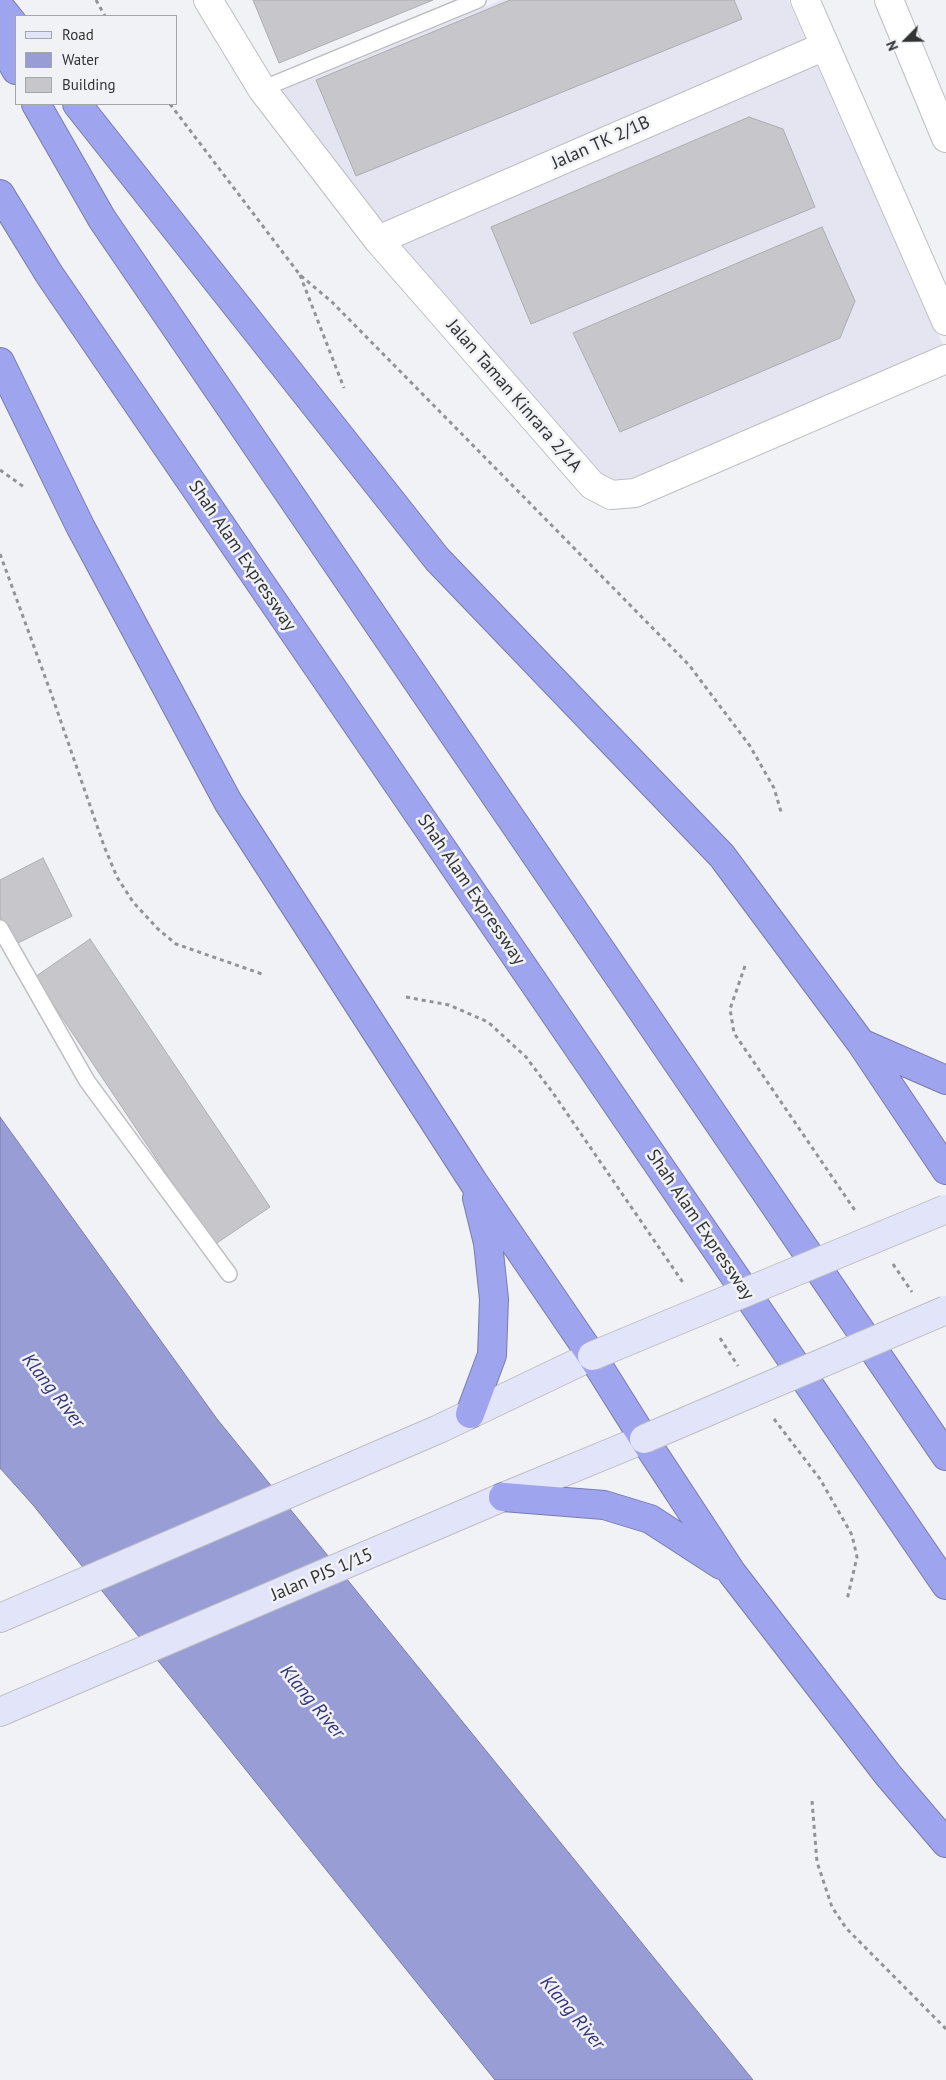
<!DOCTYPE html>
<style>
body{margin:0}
#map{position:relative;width:946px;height:2080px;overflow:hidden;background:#f1f2f6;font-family:"PT Sans",sans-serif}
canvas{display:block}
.legend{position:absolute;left:15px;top:15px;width:162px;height:90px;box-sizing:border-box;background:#f1f2f6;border:1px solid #a5a6a8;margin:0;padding:6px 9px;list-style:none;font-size:15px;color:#323334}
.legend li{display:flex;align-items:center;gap:10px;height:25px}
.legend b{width:25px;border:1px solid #a5a6a8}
.north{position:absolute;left:881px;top:15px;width:50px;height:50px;-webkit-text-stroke:4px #f1f2f6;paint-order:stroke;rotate:247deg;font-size:14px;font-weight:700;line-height:20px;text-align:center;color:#323334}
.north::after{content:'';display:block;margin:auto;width:18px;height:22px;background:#323334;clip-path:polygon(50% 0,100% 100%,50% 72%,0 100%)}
</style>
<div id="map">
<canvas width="946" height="2080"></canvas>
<ul class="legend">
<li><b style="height:6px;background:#e2e4fa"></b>Road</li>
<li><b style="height:14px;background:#989dd6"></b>Water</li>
<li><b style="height:14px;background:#c7c7cb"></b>Building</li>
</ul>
<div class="north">N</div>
</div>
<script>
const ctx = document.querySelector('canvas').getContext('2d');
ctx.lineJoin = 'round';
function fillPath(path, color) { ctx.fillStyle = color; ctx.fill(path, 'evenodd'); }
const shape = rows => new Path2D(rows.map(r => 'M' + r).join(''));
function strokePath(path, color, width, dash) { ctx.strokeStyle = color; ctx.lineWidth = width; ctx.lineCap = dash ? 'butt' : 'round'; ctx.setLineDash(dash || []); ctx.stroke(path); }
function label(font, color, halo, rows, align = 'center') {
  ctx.font = font + ' "PT Sans",sans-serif'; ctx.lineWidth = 5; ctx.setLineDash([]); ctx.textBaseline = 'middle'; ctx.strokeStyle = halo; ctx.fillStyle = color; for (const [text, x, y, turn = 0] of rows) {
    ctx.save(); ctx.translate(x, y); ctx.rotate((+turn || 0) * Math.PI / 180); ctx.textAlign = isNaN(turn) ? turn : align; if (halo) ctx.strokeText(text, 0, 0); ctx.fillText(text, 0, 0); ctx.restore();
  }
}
fillPath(shape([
 [501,0,788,0,944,347,631,479,614,480,601,473,401,248,279,92]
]), '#e4e5f1');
const water = shape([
 [0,1117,217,1419,753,2080,495,2080,33,1505,0,1468,0,1117]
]);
fillPath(water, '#989dd6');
strokePath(water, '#797da5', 1);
const building = shape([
 [253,0,433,0,279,63,253,0],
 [510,0,734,0,742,19,356,176,316,80,510,0],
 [749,117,783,129,815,207,531,324,491,227,749,117],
 [822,227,855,301,840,338,620,432,573,333,822,227],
 [43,858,72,916,14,945,0,917,0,880,43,858],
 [90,939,270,1207,214,1245,35,977,90,939]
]);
fillPath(building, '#c7c7cb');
strokePath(building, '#acadb1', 1);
const lane = shape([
 [262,89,478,0],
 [0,928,87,1081,229,1274]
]);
const street = shape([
 [208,0,262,89,378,240,592,485,611,495,635,493,946,359],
 [805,0,946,321],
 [889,0,946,138],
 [378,240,825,46]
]);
const secondary = shape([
 [0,1618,439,1429,592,1356],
 [0,1712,503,1497,644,1439]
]);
const highway = shape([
 [0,7,16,27],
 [0,41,16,70],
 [36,104,102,219,946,1456],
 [77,104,437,559,722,856,861,1043,946,1170],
 [0,194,49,274,946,1585],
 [0,362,80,526,228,802,474,1183,592,1356,644,1439,732,1573,888,1775,946,1843],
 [861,1043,946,1080],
 [470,1414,492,1355,494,1299,488,1243,477,1198],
 [503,1497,604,1505,650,1519,721,1565]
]);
strokePath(lane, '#bebec2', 18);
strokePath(street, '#bebec2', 30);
strokePath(secondary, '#bebec2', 30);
strokePath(highway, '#787cac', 30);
strokePath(shape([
 [96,0,105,16],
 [170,104,300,275,332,302,689,665,750,746,774,788,782,815],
 [300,275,344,388],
 [0,470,24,487],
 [0,554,51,693,104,846,117,877,133,902,158,929,176,944,262,974],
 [745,966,730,1009,734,1033,856,1212],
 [406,997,449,1005,488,1022,526,1057,553,1093,684,1284],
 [893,1264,912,1292],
 [720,1338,738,1366],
 [774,1419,820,1479,852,1535,857,1557,847,1600],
 [812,1801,817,1862,832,1907,846,1928,946,2029]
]), '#929395', 3, [4, 4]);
strokePath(lane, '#fff', 15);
strokePath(street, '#fff', 28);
strokePath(secondary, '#e2e4fa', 28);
strokePath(highway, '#9ea4ed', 28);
const secondaryBridge = shape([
 [592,1356,946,1209],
 [644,1439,946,1310]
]);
strokePath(secondaryBridge, '#bebec2', 30, []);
strokePath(secondaryBridge, '#e2e4fa', 28);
label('18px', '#323334', '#f1f2f6', [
 ["Jalan TK 2/1B",601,143,-24],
 ["Jalan Taman Kinrara 2/1A",514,396,49],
 ["Shah Alam Expressway",242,556,56],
 ["Shah Alam Expressway",471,890,56],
 ["Shah Alam Expressway",700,1225,56],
 ["Jalan PJS 1/15",322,1575,-23]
]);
label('italic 19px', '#343377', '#f1f2f6', [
 ["Klang River",53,1391,52],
 ["Klang River",312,1702,50],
 ["Klang River",572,2013,50]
]);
</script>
